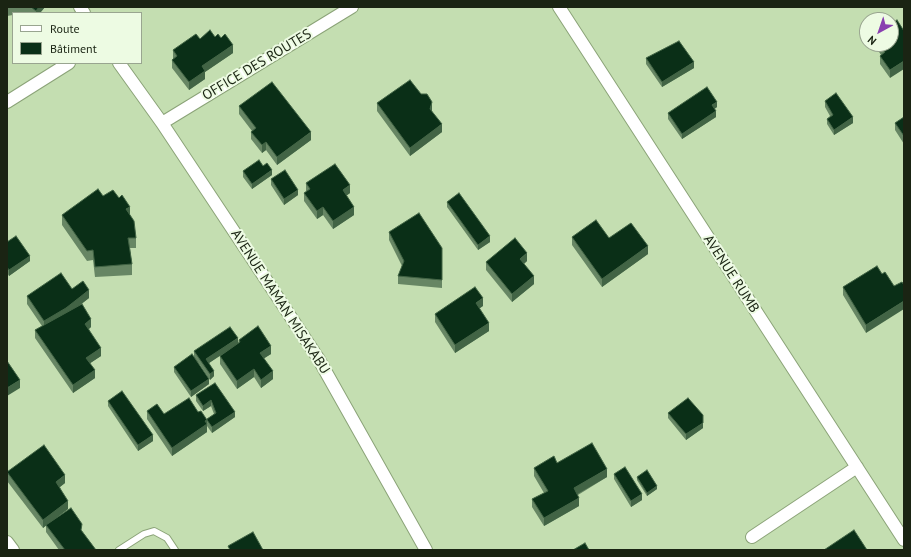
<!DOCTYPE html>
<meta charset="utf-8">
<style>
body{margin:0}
#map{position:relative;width:911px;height:557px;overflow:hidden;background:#c4deb1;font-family:"PT Sans",sans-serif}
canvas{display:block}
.frame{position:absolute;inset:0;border:8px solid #1a2413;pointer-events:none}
.legend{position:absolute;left:12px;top:12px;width:130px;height:52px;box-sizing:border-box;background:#edfbe3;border:1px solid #99a590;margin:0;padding:5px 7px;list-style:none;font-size:12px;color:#1a2413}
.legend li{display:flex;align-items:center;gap:8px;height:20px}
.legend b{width:20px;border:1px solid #99a590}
.north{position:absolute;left:859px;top:12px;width:40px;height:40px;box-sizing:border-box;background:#edfbe3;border:1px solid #99a590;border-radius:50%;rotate:220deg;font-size:11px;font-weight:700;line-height:16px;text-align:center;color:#1a2413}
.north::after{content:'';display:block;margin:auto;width:14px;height:18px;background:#893fb0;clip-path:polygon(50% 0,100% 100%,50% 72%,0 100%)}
</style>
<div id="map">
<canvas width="911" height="557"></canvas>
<div class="frame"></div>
<ul class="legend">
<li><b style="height:5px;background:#fff"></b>Route</li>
<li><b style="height:11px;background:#0a2f17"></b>Bâtiment</li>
</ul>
<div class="north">N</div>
</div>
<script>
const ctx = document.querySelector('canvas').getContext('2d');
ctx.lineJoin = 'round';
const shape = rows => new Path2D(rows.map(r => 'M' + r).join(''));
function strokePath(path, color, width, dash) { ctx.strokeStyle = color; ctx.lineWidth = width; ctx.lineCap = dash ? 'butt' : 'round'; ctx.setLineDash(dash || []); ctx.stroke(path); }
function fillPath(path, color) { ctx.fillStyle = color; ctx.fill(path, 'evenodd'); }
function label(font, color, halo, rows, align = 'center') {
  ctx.font = font + ' "PT Sans",sans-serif'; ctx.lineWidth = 4; ctx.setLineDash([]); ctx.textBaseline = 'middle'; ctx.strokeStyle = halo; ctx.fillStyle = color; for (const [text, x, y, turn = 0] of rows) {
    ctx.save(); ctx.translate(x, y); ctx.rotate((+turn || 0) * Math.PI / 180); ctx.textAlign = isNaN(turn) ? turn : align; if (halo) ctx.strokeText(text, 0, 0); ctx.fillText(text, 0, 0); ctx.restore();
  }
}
const service = shape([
 [119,550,144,534,154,531,167,538,175,550]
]);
const minor = shape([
 [80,7,84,13],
 [559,7,904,540],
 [119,63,162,123,318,358,426,550],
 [7,102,69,63],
 [162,123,352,7],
 [752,537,857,467],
 [7,542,13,550]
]);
strokePath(service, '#8ba378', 8);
strokePath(minor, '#8ba378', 14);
strokePath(service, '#fff', 6);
strokePath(minor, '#fff', 12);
fillPath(shape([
 [7,7,45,7,40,13,13,13,13,15,7,16],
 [215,37,233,53,205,72,205,79,189,90,172,68,172,60,173,59,173,50,200,39],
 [874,44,891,44,890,78,880,64,880,56,881,55],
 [646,58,694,68,662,87,646,64],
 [825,101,853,123,834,135,827,124,827,119,830,116,825,107],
 [377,103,432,110,432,111,442,132,410,156,377,111],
 [239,106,311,140,277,165,266,150,262,153,251,139,251,132,252,131,239,114],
 [717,107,714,109,716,117,682,139,668,119,668,113],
 [904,117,904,144,895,130,895,123],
 [243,171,272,175,252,189,243,177],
 [271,179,298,195,284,205,271,185],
 [306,183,350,193,346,196,354,215,333,229,323,215,317,219,304,201,304,193,306,192],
 [103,196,130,216,136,238,136,248,130,248,132,264,132,275,95,277,93,260,87,261,62,225,62,215],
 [447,202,490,242,478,250,447,207],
 [389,232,442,248,442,288,398,284,398,276,402,266,389,240],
 [572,237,609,238,648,254,602,287,572,245],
 [7,242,30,261,9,276,7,273],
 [527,261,524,264,534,284,512,302,486,270,486,262],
 [877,266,866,333,843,295,843,287],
 [72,289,89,298,80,305,91,327,89,329,101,356,90,363,95,378,73,393,35,338,35,330,42,326,27,304,27,296],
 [483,306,479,308,489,331,455,353,435,322,435,314],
 [239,340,271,354,264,358,273,379,261,388,254,377,237,389,220,364,220,356,228,350,209,363,214,376,210,380,198,362,209,384,191,397,174,372,174,367,194,357,194,351,238,343],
 [215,383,235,417,212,433,207,426,207,432,172,456,147,419,147,411,164,414,207,419,214,414,211,406,203,411,196,401,196,395],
 [108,401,153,441,138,451,108,406],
 [668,413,703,428,686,440,668,418],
 [557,463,607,477,578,495,579,506,544,526,532,507,532,499,544,493,534,476,534,468],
 [7,472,65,483,60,487,68,509,57,517,82,531,96,550,59,550,46,532,46,525,43,528,7,481],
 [614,474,642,500,631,507,614,479],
 [637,477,657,489,647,496,637,480]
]), '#678664');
fillPath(shape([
 [39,7,45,7,40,13,36,13,36,11],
 [233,45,233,53,205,72,205,79,189,90,189,82,202,66],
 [904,61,904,69,890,78,890,70],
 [694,62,694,68,662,87,662,82],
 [432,102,432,110,430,117,430,109],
 [717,102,717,107,712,111,712,105],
 [716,111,716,117,682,139,682,134],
 [853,117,853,123,834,135,834,130],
 [442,124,442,132,410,156,410,148],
 [311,132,311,140,277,165,277,157],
 [266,142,266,150,262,153,262,145],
 [272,170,272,175,252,189,252,184],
 [350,185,350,193,343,198,343,190],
 [298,190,298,195,284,205,284,199],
 [130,207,130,217,126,209],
 [323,207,323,215,317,219,317,211],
 [354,207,354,215,333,229,333,221],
 [490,236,490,242,478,250,478,245],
 [648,246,648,254,602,287,602,279],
 [527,253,527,261,520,267,520,259],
 [30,256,30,261,9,276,9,270],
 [534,276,534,284,512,302,512,294],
 [89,290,89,298,66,316,44,329,44,321],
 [483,298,483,306,476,311,476,303],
 [904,301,904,309,866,333,866,325],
 [91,319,91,327,85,332,85,324],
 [489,323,489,331,455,353,455,345],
 [238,338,238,344,206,365,206,359],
 [271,346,271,354,260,361,260,353],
 [101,348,101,356,86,366,86,358],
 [254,369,254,377,237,389,237,381],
 [95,370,95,378,73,393,73,385],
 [214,371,214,376,210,380,210,374],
 [273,371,273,379,261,388,261,380],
 [209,379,209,384,191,397,191,391],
 [20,380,20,388,7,396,7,388],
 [211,400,211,406,203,411,203,406],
 [235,412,235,417,212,433,212,427],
 [207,420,207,432,172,456,172,448],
 [703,423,703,428,686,440,686,434],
 [153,435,153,441,138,451,138,445],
 [607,469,607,477,574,496,574,488],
 [65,475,65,483,56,490,56,482],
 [657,486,657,489,647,496,647,493],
 [642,494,642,500,631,507,631,501],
 [579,498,579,506,544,526,544,518],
 [68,501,68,509,43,528,43,520]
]), '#426445');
const building = shape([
 [31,7,39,7,36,11,31,7],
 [897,20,904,31,904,61,890,70,880,56,885,52,879,44,891,44,891,24,897,20],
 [210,30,215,37,218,34,221,38,225,34,233,45,202,66,205,71,189,82,172,60,177,56,173,50,196,34,200,39,210,30],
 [679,41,694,62,662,82,646,58,679,41],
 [410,80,421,94,427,94,432,102,430,109,442,124,410,148,377,103,410,80],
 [272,82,311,132,277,157,266,142,262,145,251,132,256,128,239,106,272,82],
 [707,87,717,102,712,105,716,111,682,134,668,113,707,87],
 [836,93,853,117,834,130,827,119,833,115,825,101,836,93],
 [904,117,904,136,895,123,904,117],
 [259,160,263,166,267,163,272,170,252,184,243,171,259,160],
 [335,164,350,185,343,190,354,207,333,221,323,207,317,211,304,193,310,189,306,183,335,164],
 [285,170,298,190,284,199,271,179,285,170],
 [98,189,103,196,113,190,119,198,122,195,130,207,126,209,134,221,136,238,128,238,132,264,95,267,93,250,87,251,62,215,98,189],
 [459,193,490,236,478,245,447,202,459,193],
 [419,213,442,248,442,280,398,276,404,261,389,232,419,213],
 [596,220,609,238,631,223,648,246,602,279,572,237,596,220],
 [16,236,30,256,9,270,7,267,7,242,16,236],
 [515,238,527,253,520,259,534,276,512,294,486,262,515,238],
 [877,266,882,274,885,272,894,286,902,282,904,285,904,301,866,325,843,287,877,266],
 [61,273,72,289,83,281,89,290,66,308,44,321,27,296,61,273],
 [475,287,483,298,476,303,489,323,455,345,435,314,475,287],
 [82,304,91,319,85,324,101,348,86,358,95,370,73,385,35,330,82,304],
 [258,326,271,346,260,353,273,371,261,380,254,369,237,381,220,356,240,342,239,340,258,326],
 [230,327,238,338,206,359,214,371,210,374,194,351,230,327],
 [192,354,209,379,191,391,174,367,192,354],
 [7,361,20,380,7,388,7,361],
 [215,383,235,412,212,427,207,420,207,419,216,413,211,400,203,406,196,395,215,383],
 [122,391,153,435,138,445,108,401,122,391],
 [189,398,198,412,201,411,207,420,205,421,207,424,172,448,147,411,157,404,164,414,189,398],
 [688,398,703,415,703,423,686,434,668,413,688,398],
 [592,443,607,469,574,488,579,498,544,518,532,499,548,491,534,468,554,456,557,463,592,443],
 [44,445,65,475,56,482,68,501,43,520,7,472,44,445],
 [625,467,642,494,631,501,614,474,625,467],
 [647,470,657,486,647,493,637,477,647,470],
 [71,508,82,524,81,530,96,550,65,550,46,525,71,508],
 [854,530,867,550,824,550,854,530],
 [253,532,263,550,230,550,228,546,253,532],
 [585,543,589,550,573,550,585,543]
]);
fillPath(building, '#0a2f17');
strokePath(building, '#426445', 1);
label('14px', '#1a2413', '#edfbe3', [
 ["OFFICE DES ROUTES",257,65,-31],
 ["AVENUE RUMB",731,274,57],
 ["AVENUE MAMAN MISAKABU",280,302,57]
]);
</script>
